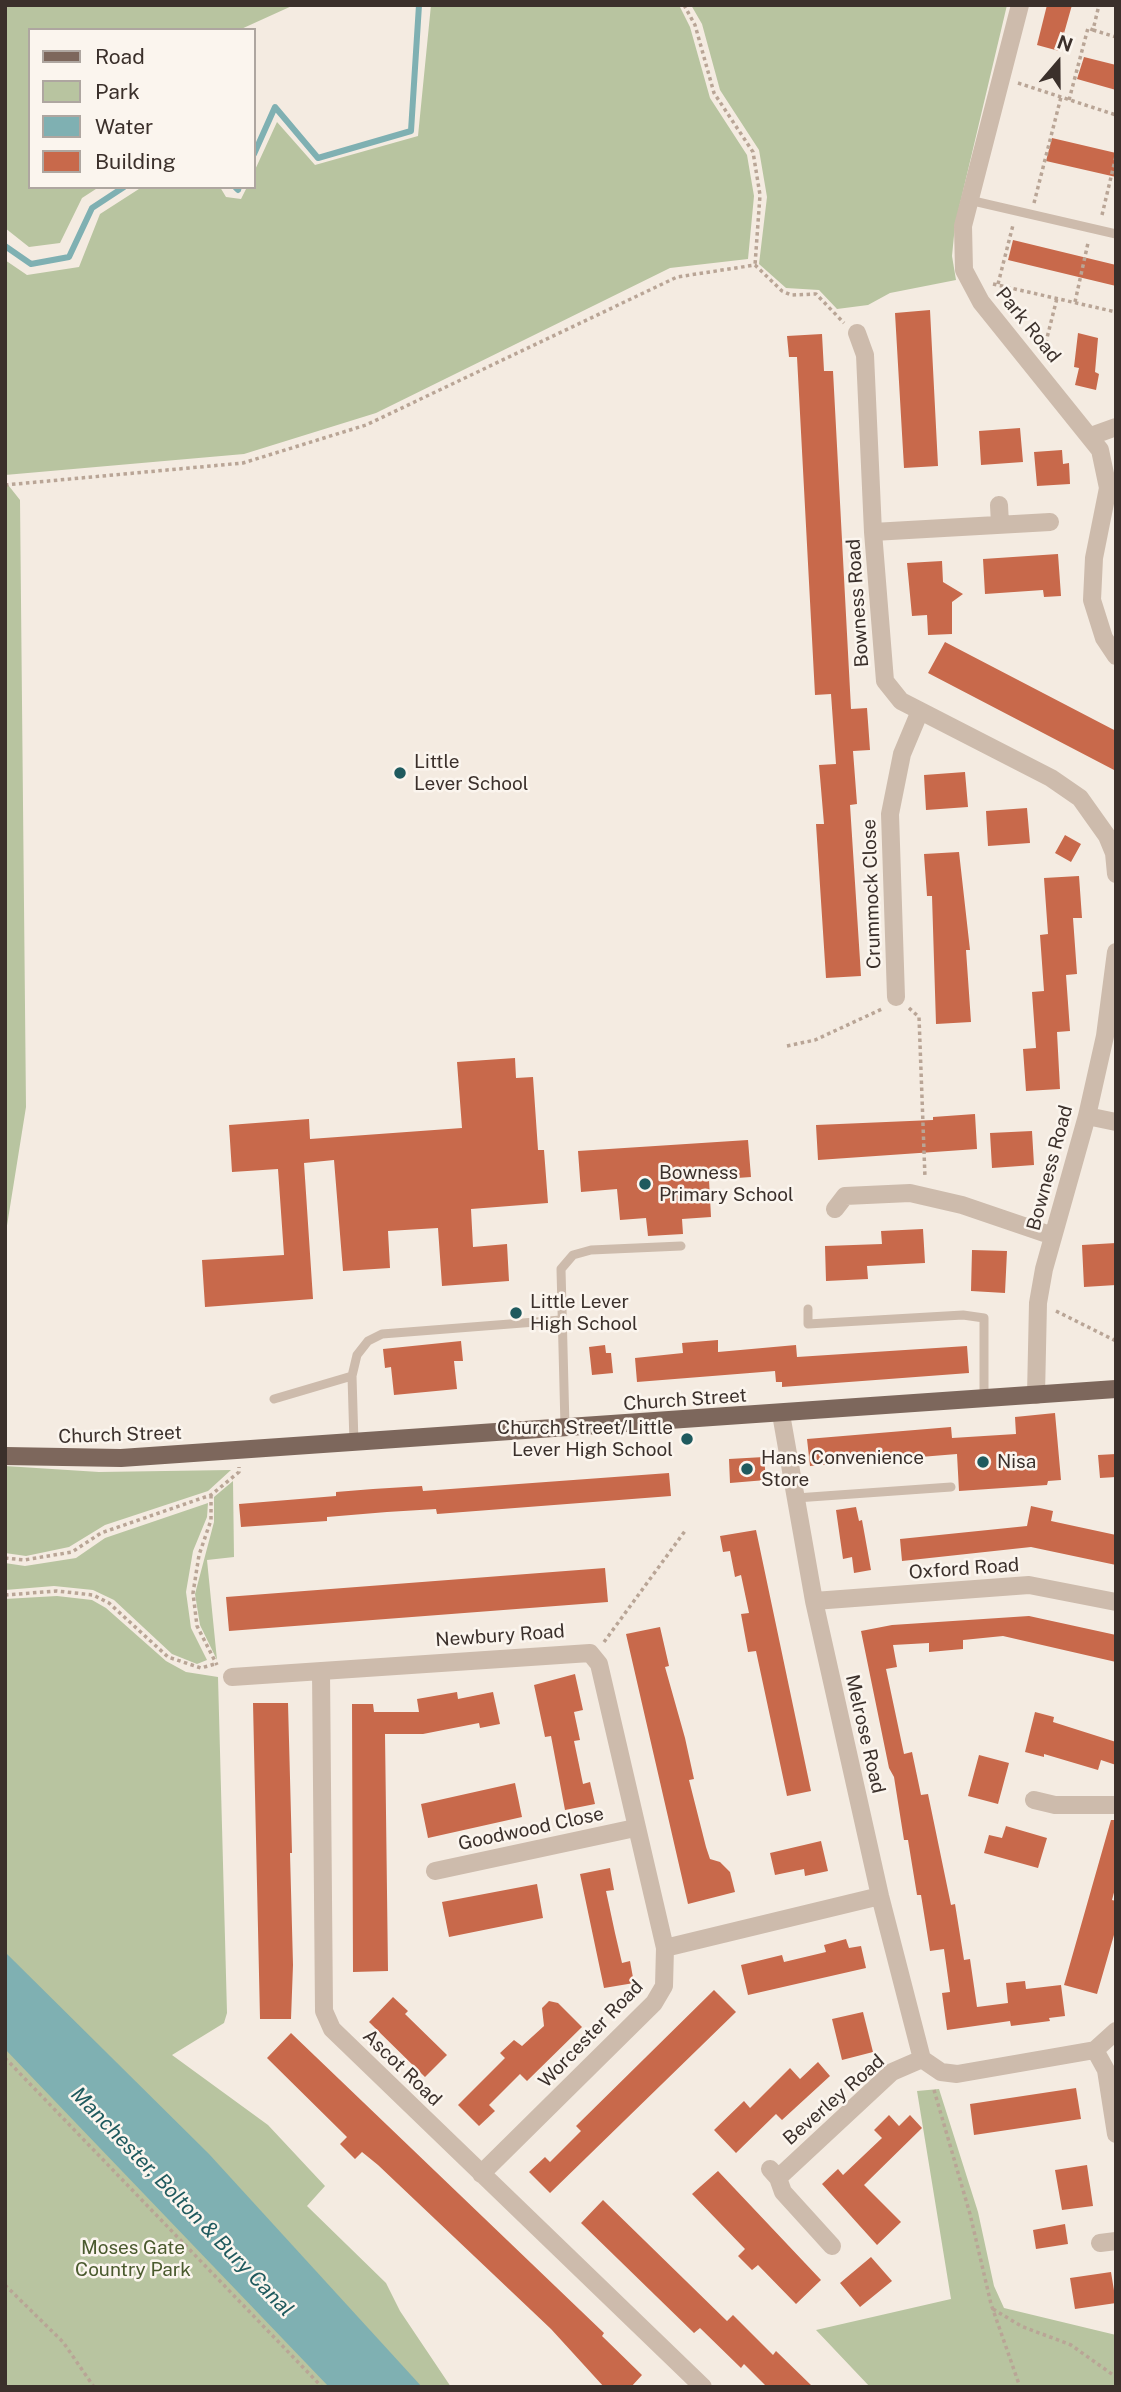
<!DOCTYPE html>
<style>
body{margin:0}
#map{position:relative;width:1121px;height:2392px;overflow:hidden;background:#f4ebe1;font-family:"Public Sans",sans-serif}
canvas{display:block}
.frame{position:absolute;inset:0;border:7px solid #3b302b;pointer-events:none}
.legend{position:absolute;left:28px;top:28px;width:228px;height:161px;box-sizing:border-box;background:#fbf5ee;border:2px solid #aea6a0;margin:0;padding:9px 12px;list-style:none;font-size:21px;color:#3b302b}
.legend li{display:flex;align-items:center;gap:14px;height:35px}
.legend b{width:35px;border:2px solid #aea6a0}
.north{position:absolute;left:1023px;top:28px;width:70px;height:70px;-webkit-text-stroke:5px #fbf5ee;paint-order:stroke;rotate:20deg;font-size:19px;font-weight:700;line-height:28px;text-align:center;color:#3b302b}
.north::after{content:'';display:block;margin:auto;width:24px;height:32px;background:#3b302b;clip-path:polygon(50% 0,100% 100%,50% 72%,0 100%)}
</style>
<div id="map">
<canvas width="1121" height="2392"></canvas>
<div class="frame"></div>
<ul class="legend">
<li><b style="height:9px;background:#7d675c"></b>Road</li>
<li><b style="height:19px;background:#b8c4a0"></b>Park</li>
<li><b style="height:19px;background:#7fb0b2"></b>Water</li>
<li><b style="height:19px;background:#c8694b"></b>Building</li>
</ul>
<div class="north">N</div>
</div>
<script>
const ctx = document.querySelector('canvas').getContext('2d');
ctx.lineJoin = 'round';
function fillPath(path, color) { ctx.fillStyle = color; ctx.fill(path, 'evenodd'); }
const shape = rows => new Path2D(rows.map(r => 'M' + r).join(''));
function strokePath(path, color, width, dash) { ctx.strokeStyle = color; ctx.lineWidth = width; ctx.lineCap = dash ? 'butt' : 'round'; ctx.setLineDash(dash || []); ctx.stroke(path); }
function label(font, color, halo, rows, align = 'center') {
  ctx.font = font + ' "Public Sans",sans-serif'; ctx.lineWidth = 5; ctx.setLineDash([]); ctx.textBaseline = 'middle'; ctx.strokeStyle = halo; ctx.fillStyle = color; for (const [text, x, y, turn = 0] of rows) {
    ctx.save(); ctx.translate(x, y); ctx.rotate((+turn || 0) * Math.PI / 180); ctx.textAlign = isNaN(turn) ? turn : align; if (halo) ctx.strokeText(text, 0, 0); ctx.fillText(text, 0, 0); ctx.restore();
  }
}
fillPath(shape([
 [5,5,294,5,239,30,30,30,30,187,99,187,82,198,60,243,29,247,5,228],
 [431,5,679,5,690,27,710,98,747,155,754,196,748,259,670,268,376,413,244,454,5,475,5,260,27,275,79,267,100,214,142,187,220,187,226,197,241,199,247,187,254,187,254,172,277,122,315,165,418,136],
 [691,5,1007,5,955,225,952,256,956,280,890,293,868,305,837,309,819,290,786,288,759,264,767,197,759,150,720,90,702,24],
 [5,481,20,500,26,1107,5,1238],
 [5,1466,99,1472,231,1470,208,1491,105,1525,69,1547,26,1556,5,1553],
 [233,1481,234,1557,207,1560,217,1660,200,1625,195,1594,214,1522,214,1497],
 [208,1503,207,1517,193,1551,186,1592,191,1628,207,1660,197,1664,172,1654,114,1600,93,1590,54,1586,5,1590,5,1563,25,1566,76,1558,105,1538],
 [57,1596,92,1600,106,1608,166,1661,186,1672,218,1677,227,2013,224,2023,172,2055,268,2125,325,2186,307,2206,386,2283,400,2311,451,2387,5,2387,5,1599],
 [939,2089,978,2212,994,2286,1004,2308,1116,2335,1116,2387,870,2387,816,2330,951,2299,917,2091]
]), '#b8c4a0');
fillPath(shape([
 [5,1952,209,2154,422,2387,329,2387,5,2049]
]), '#7fb0b2');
strokePath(shape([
 [254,154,275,107,318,158,411,131,419,5],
 [235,187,238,190,239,187],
 [5,246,31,264,69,257,92,208,124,187]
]), '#7fb0b2', 6);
fillPath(shape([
 [1047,5,1072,5,1059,51,1037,45],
 [1084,57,1116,65,1116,90,1077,79],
 [1052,138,1116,153,1116,177,1046,161],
 [1013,240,1116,265,1116,286,1008,260],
 [930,310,938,466,904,468,895,313],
 [1078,333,1098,338,1095,372,1099,374,1096,390,1075,385,1079,368,1074,367],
 [822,334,824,371,833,371,851,709,867,708,870,750,853,751,857,804,850,805,861,976,826,978,816,824,824,824,819,765,836,764,831,694,815,695,797,357,789,357,787,336],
 [1020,428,1023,462,981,465,979,431],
 [1062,450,1063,464,1069,463,1070,484,1037,486,1034,452],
 [1058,554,1061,596,1044,597,1043,590,985,594,983,559],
 [942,561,943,582,963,594,952,602,952,634,928,635,927,615,912,616,907,563],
 [945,642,1116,731,1116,771,928,673],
 [965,772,968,807,926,810,924,775],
 [1027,808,1030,843,988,846,986,811],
 [1065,835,1081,844,1071,862,1055,853],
 [959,852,970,950,966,950,971,1022,936,1024,932,896,927,896,924,854],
 [1079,876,1082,918,1073,918,1077,974,1066,975,1070,1031,1057,1032,1060,1089,1026,1091,1023,1049,1036,1048,1032,992,1044,991,1040,935,1048,934,1044,878],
 [515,1058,516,1078,533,1077,538,1150,544,1150,548,1203,471,1209,473,1247,507,1244,509,1281,442,1286,438,1228,388,1231,390,1268,343,1271,334,1160,304,1163,313,1299,205,1307,202,1260,284,1255,278,1169,232,1172,229,1125,309,1119,310,1139,462,1128,457,1062],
 [975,1114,977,1149,818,1160,816,1125,933,1120,933,1117],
 [1032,1131,1034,1165,992,1168,990,1133],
 [748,1140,751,1177,709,1180,711,1217,682,1219,683,1234,648,1236,646,1218,620,1220,617,1189,581,1192,578,1151],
 [923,1229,925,1263,867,1266,868,1279,826,1281,825,1246,882,1244,881,1231],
 [1116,1243,1116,1285,1084,1287,1082,1245],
 [972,1250,1007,1251,1005,1293,971,1291],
 [718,1340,718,1352,796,1345,797,1357,967,1346,969,1373,782,1387,782,1382,776,1382,775,1371,637,1382,635,1358,683,1353,682,1343],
 [461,1341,463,1361,454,1361,457,1389,394,1395,391,1367,385,1368,383,1349],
 [605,1345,606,1353,611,1353,613,1373,592,1375,589,1347],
 [1055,1413,1061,1480,1048,1481,1047,1485,959,1491,957,1454,810,1466,807,1439,951,1427,952,1438,1016,1434,1015,1417],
 [1116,1454,1116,1477,1100,1478,1098,1455],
 [764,1457,766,1480,730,1483,729,1459],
 [669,1473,671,1496,437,1514,436,1509,387,1512,327,1517,327,1521,241,1527,239,1504,336,1496,336,1492,373,1489,422,1486,423,1491],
 [1031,1506,1053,1511,1051,1521,1116,1535,1116,1565,1031,1547,902,1561,900,1539,1027,1526],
 [856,1507,859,1521,862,1520,871,1570,854,1573,852,1557,843,1559,836,1510],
 [756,1530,811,1791,787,1796,756,1651,748,1652,741,1614,749,1613,741,1575,735,1577,730,1551,723,1552,720,1536],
 [605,1568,608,1602,229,1631,226,1597],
 [1029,1616,1116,1635,1116,1662,1003,1636,963,1640,963,1649,929,1652,929,1643,893,1645,897,1667,886,1669,904,1754,912,1752,921,1795,928,1794,951,1905,955,1904,964,1960,970,1959,977,2007,1008,2003,1006,1983,1025,1981,1026,1989,1061,1985,1065,2016,1049,2018,1050,2021,1011,2026,1010,2021,947,2030,942,1993,950,1992,944,1949,930,1951,921,1895,917,1895,908,1840,904,1840,894,1777,889,1768,861,1631,892,1625],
 [660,1627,669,1666,665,1667,685,1738,694,1779,689,1780,706,1847,710,1859,720,1862,730,1872,735,1892,688,1904,626,1634],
 [575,1674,583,1710,574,1712,580,1740,574,1741,583,1784,590,1782,595,1804,565,1810,551,1736,545,1737,534,1685],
 [457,1692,458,1699,493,1692,500,1724,480,1728,479,1723,423,1734,385,1734,388,1971,353,1972,352,1704,373,1704,374,1712,419,1712,417,1699],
 [253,1703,288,1703,292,1853,290,1853,293,1965,291,2019,260,2019],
 [1035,1712,1054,1717,1053,1722,1116,1742,1116,1765,1101,1760,1098,1770,1044,1754,1044,1757,1025,1752],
 [979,1755,1009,1763,998,1804,968,1796],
 [515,1783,522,1817,428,1838,421,1804],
 [1111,1820,1116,1820,1116,1885,1112,1900,1116,1901,1116,1928,1097,1994,1064,1985],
 [1006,1826,1047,1838,1038,1868,984,1853,989,1835,1002,1838],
 [821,1841,828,1871,805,1876,804,1869,775,1875,770,1853],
 [610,1868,614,1890,606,1891,615,1933,622,1963,630,1961,634,1983,604,1988,580,1874],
 [537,1884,543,1918,449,1937,442,1902],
 [846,1939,849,1948,861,1946,866,1968,748,1995,741,1965,782,1955,784,1962,826,1952,824,1945],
 [714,1990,736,2012,550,2193,529,2172,545,2157,550,2162,581,2131,576,2126],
 [393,1997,408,2011,405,2014,447,2055,425,2077,369,2022],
 [549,2001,558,2003,582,2027,527,2081,520,2074,489,2105,495,2111,479,2126,458,2105,505,2058,500,2053,514,2040,522,2046,544,2026,542,2008],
 [863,2012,873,2052,842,2060,832,2019],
 [291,2033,604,2333,602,2336,642,2375,631,2387,604,2387,551,2329,378,2165,362,2152,355,2159,340,2144,347,2137,267,2058],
 [818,2062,830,2076,782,2120,776,2114,736,2153,714,2130,744,2101,750,2108,790,2068,800,2079],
 [1076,2088,1081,2119,974,2135,970,2104],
 [889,2115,899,2126,910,2115,922,2128,864,2185,901,2222,877,2245,822,2184,838,2169,843,2175,882,2138,874,2130],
 [1087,2165,1093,2206,1062,2210,1055,2170],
 [718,2171,821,2280,796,2304,758,2265,752,2270,738,2256,745,2249,692,2194],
 [603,2200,727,2321,733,2315,773,2355,776,2351,813,2387,767,2387,744,2364,741,2368,700,2328,694,2333,581,2223],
 [1065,2224,1068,2244,1036,2249,1033,2230],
 [871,2257,892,2281,860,2307,840,2283],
 [1111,2272,1116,2303,1075,2309,1070,2278]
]), '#c8694b');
strokePath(shape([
 [684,5,695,25,714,93,753,152,760,195,755,265],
 [1093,30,1116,37],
 [1018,83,1116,115],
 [1069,100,1088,28,1093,30,1099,5],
 [1034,203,1061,97],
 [1102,215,1116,156],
 [993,284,1116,312],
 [998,284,1013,225],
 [1075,302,1088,243],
 [1044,350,1057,298],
 [5,485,243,463,366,425,677,277,755,265,782,291,791,295,816,294,844,323],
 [909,1008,919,1017,925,1178],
 [787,1046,815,1040,882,1009],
 [1056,1311,1116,1341],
 [211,1495,211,1520,199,1555,193,1593,197,1626,217,1665],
 [5,1558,24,1560,72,1552,101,1533,211,1495,239,1472,239,1467],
 [5,1595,57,1591,93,1595,109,1603,168,1657,201,1668,215,1664],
 [604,1642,685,1531],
 [5,2058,322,2387],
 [934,2090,970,2214,991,2304,1020,2387],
 [5,2285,63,2342,94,2387],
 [993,2309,1021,2326,1071,2345,1116,2377]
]), '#b9a596', 3.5, [3.5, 3.5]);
strokePath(shape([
 [969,200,1116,234],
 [808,1309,808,1324,963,1315,984,1318,984,1399],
 [274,1399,352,1376],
 [565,1427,561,1269,573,1255,591,1250,681,1246],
 [354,1443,352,1376,357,1355,368,1341,382,1334,561,1320],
 [796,1498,951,1487]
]), '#cdbbac', 9);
strokePath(shape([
 [1020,5,963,226,964,270,981,302,1100,450,1108,488,1094,558,1092,600,1104,638,1116,656],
 [857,333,865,355,873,532,885,681,901,701,1051,778,1080,798,1107,836,1114,853,1116,874],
 [1091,436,1116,427],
 [999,505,1000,524],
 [873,532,1050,522],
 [896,997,890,814,902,754,920,711],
 [1087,1116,1116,1122],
 [835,1209,845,1196,910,1193,962,1205,1053,1236],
 [1036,1395,1038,1303,1044,1269,1087,1116,1105,1036,1116,952],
 [781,1414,814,1601,880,1896,922,2059],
 [814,1601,1029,1585,1116,1602],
 [321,1671,324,2011,332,2029,703,2387],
 [232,1677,590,1653,599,1664,665,1948],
 [1034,1800,1055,1805,1116,1805],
 [435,1871,635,1828],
 [1095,2050,1106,2070,1116,2134],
 [922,2059,941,2072,957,2074,1095,2050,1116,2031],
 [770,2169,778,2178,783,2192,832,2246],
 [481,2174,654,2003,664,1986,665,1948,880,1896],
 [778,2178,892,2072,922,2059],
 [1100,2243,1116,2241]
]), '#cdbbac', 18);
strokePath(shape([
 [5,1456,121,1458,1116,1389]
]), '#7d675c', 18);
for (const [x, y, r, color] of [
 [400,773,7,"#1f5a5e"],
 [645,1184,7,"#1f5a5e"],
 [516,1313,7,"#1f5a5e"],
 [687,1439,7,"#1f5a5e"],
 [983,1462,7,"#1f5a5e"],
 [747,1469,7,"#1f5a5e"]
]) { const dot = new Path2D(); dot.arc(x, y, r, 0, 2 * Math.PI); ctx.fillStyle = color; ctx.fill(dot); strokePath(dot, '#fbf5ee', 2.5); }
label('19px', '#3b302b', '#fbf5ee', [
 ["Park Road",1028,325,51],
 ["Bowness Road",858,603,-94],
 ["Crummock Close",872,894,-92],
 ["Bowness Road",1050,1168,-75],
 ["Church Street",685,1400,-4],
 ["Church Street",120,1435,-2],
 ["Oxford Road",964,1569,-4],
 ["Newbury Road",500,1636,-4],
 ["Melrose Road",865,1734,77],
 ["Goodwood Close",531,1829,-12],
 ["Worcester Road",591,2034,-46],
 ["Ascot Road",402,2068,44],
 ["Beverley Road",834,2100,-41]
]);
label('19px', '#3b302b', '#fbf5ee', [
 ["Little",414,762],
 ["Lever School",414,784],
 ["Bowness",659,1173],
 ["Primary School",659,1195],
 ["Little Lever",530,1302],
 ["High School",530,1324],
 ["Church Street/Little",673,1428,"right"],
 ["Lever High School",673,1450,"right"],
 ["Hans Convenience",761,1458],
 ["Store",761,1480],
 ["Nisa",997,1462]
], 'left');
label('19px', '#4a5a2e', '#fbf5ee', [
 ["Moses Gate",133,2248],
 ["Country Park",133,2270]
]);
label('italic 21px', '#1f5a5e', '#fbf5ee', [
 ["Manchester, Bolton & Bury Canal",182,2202,46]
]);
</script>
